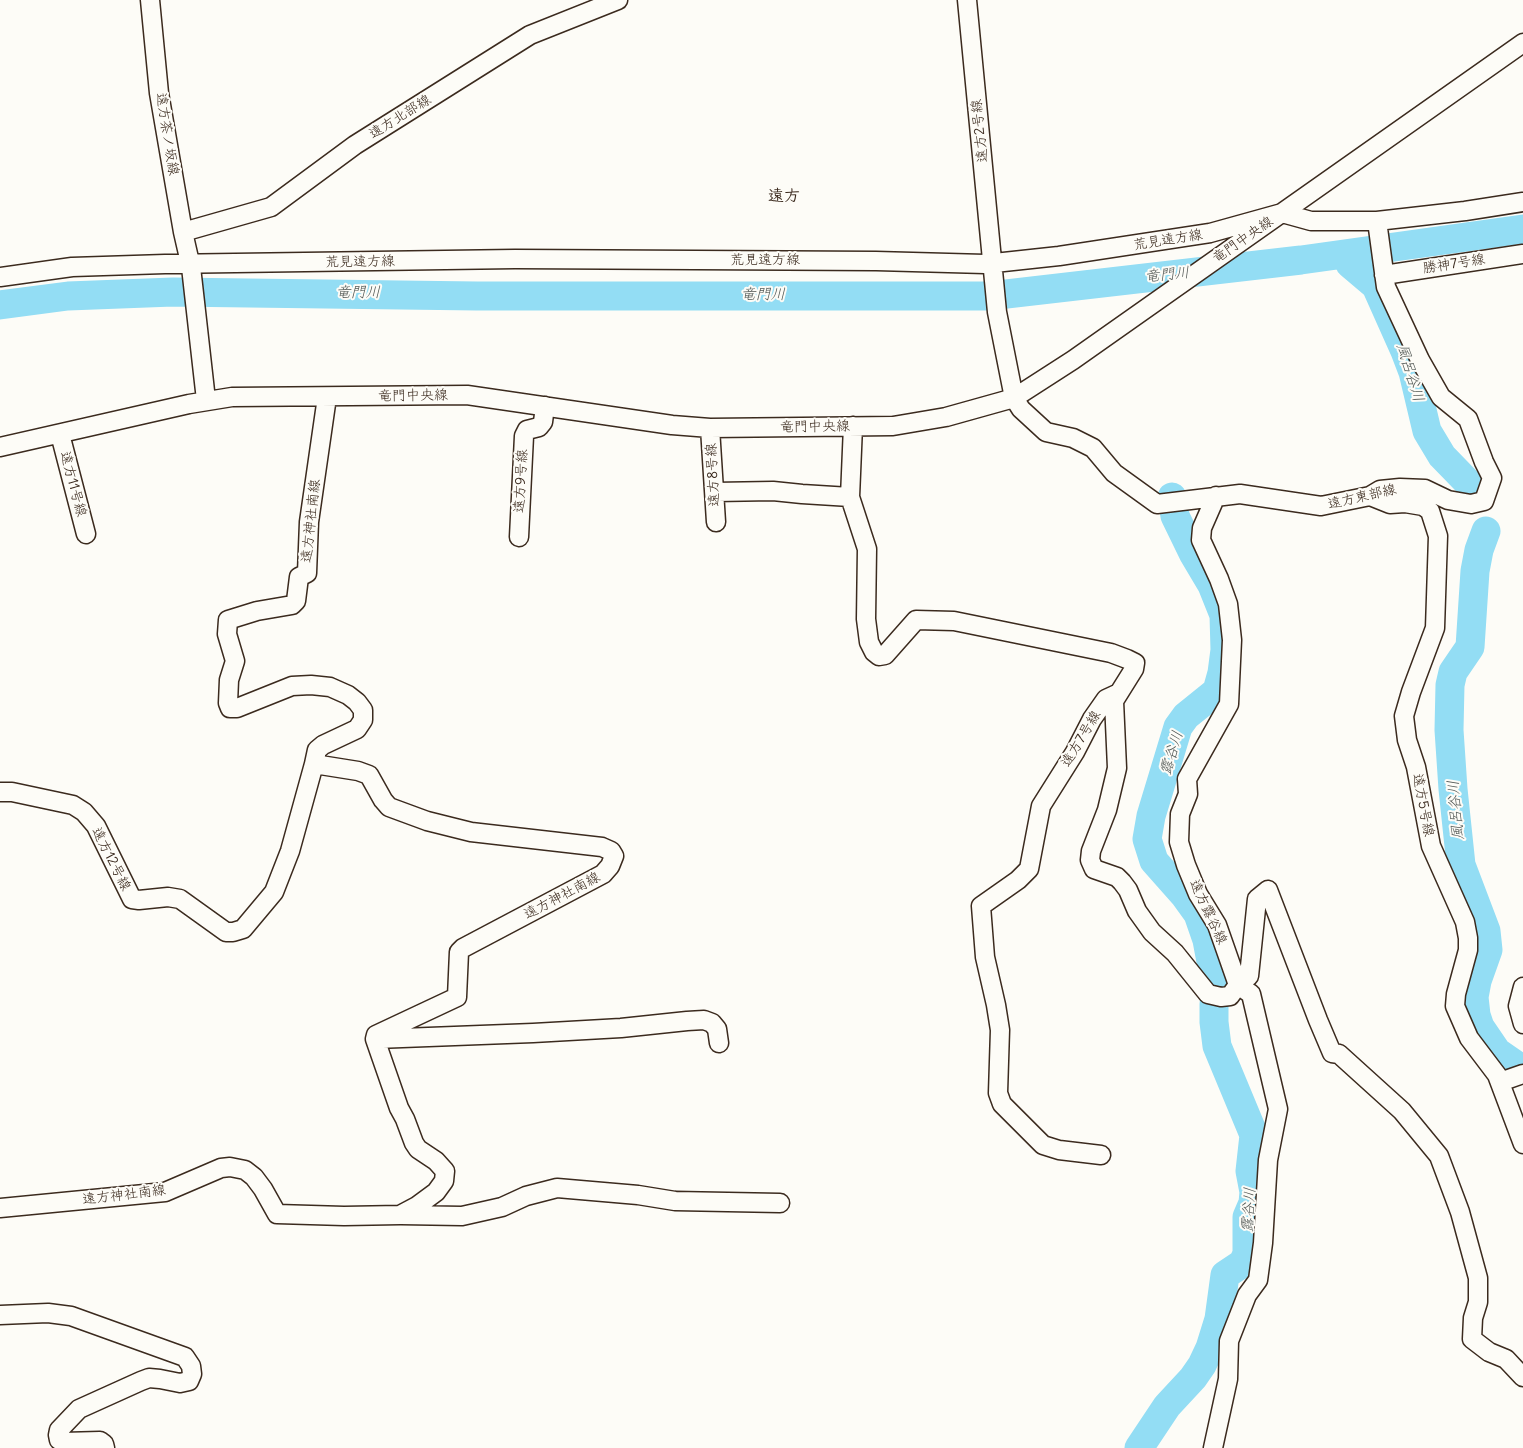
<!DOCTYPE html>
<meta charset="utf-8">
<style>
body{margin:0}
canvas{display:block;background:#fdfcf7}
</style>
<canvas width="1523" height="1448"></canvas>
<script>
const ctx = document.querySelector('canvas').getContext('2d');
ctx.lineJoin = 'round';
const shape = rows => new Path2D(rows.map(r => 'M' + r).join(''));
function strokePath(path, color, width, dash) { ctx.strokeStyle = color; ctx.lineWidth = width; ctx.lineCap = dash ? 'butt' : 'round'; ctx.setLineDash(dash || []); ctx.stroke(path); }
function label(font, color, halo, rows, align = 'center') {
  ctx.font = font + ' Delius,"Klee One",sans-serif'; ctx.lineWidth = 4; ctx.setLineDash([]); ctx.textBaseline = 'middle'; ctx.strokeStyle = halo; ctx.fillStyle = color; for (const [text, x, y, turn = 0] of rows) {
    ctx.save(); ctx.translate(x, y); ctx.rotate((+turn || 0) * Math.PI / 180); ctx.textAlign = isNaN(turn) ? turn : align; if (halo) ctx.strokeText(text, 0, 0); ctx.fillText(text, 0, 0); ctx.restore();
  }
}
strokePath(shape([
 [1347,254,1350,264,1376,286,1405,351,1413,372,1427,431,1442,456,1476,491],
 [0,305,68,296,173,292,477,296,989,296,1301,260,1523,229],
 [1172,497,1175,516,1193,553,1212,585,1224,615,1225,650,1222,673,1217,691,1186,716,1178,727,1151,816,1147,839,1154,861,1185,896,1198,914,1207,940,1216,988],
 [1486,531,1479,550,1475,571,1470,647,1453,672,1450,685,1449,730,1453,789,1461,865,1486,931,1488,950,1477,981,1474,997,1476,1015,1480,1027,1497,1052,1523,1070],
 [1139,1448,1167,1406,1193,1378,1202,1365,1210,1348,1219,1319,1225,1275,1243,1263,1247,1254,1247,1217,1253,1203,1254,1192,1250,1171,1254,1135,1217,1046,1214,1022,1214,1004]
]), '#93ddf4', 29);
const street = shape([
 [150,0,159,93,183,232,191,267,206,400],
 [967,0,997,312,1014,398,1021,409,1046,432,1073,438,1093,448,1114,473,1157,504,1240,494,1321,506,1370,496,1380,490,1400,488,1425,489,1448,500,1471,504,1484,501,1492,478,1484,462,1468,419,1441,397,1420,360,1386,287,1377,221],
 [183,232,271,207,355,145,530,35,618,0],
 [1384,275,1523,254],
 [0,277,72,267,165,264,515,259,876,261,985,264,1059,256,1210,233,1282,213,1311,221,1377,221,1465,211,1523,202],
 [853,426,850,497,867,549,866,619,869,642,874,652,879,656,885,655,916,620,954,621,1111,653,1127,659,1135,663,1134,669,1114,701,1117,768,1107,810,1091,851,1090,860,1094,869,1117,877,1122,882,1128,890,1137,911,1152,932,1175,953,1208,994,1221,997,1230,996,1238,985,1249,976,1257,899,1268,890,1318,1020,1332,1053,1339,1054,1402,1111,1439,1156,1460,1212,1478,1278,1478,1302,1473,1318,1472,1339,1489,1352,1506,1359,1523,1377],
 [710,428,716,522],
 [60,434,86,534],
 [0,447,189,404,232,397,467,395,672,425,710,428,893,426,946,417,1014,398,1073,360,1523,43],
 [715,492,773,491,802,494,850,497],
 [1370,496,1390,504,1405,503,1423,506,1430,511,1438,536,1435,628,1411,692,1404,716,1407,740,1416,767,1431,846,1465,922,1468,938,1468,950,1456,994,1455,1006,1469,1038,1497,1075,1523,1144],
 [519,537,524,436,527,430,539,427,543,422,545,406],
 [0,792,12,792,73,805,84,812,96,826,132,899,139,900,168,897,180,899,226,932,233,932,243,929,274,892,290,851,314,764],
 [1523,987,1518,1006,1523,1024],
 [376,1039,533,1033,621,1028,687,1021,704,1020,712,1023,717,1029,719,1043],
 [1500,1082,1523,1074],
 [1101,1155,1059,1150,1043,1145,1002,1104,998,1093,1000,1030,996,1005,985,957,981,906,1018,880,1029,869,1041,806,1075,752,1092,719,1106,699,1119,693],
 [0,1208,165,1192,221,1168,230,1167,245,1170,254,1177,263,1189,277,1214,344,1216,400,1215,417,1206,436,1192,444,1181,445,1171,436,1161,418,1149,414,1143,405,1119,399,1108,375,1039,376,1035,457,997,459,952,463,948,603,874,610,866,614,856,611,851,602,847,471,832,427,821,389,807,383,800,369,775,358,771,314,764,317,750,323,745,357,729,363,720,363,710,357,702,348,695,330,687,311,685,292,686,237,708,230,708,228,703,229,680,235,661,227,634,228,620,257,611,292,605,296,601,299,577,307,573,309,522,327,397],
 [401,1215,462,1216,502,1207,526,1196,557,1188,638,1195,675,1201,780,1203],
 [0,1315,48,1313,71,1316,185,1357,191,1366,192,1374,189,1381,180,1383,160,1379,149,1378,141,1381,79,1409,59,1430,58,1435,59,1440,63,1442,100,1441,104,1444,105,1448],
 [1213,1448,1228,1379,1229,1341,1247,1295,1258,1280,1263,1243,1268,1160,1278,1109,1251,994,1238,985,1217,925,1198,894,1186,865,1179,842,1180,814,1188,794,1187,779,1229,704,1232,640,1228,604,1219,579,1201,540,1202,528,1216,496]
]);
strokePath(street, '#3b2a1e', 21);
strokePath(street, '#fdfcf7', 18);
label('14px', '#3b2a1e', '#fdfcf7', [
 ["遠方北部線",400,117,-32],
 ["遠方2号線",980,131,-96],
 ["遠方茶ノ坂線",167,134,81],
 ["荒見遠方線",1168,240,-9],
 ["竜門中央線",1243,240,-35],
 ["荒見遠方線",765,260],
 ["荒見遠方線",360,262,-1],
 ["勝神7号線",1454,264,-9],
 ["竜門中央線",413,396,-1],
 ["竜門中央線",815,427,-1],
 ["遠方8号線",713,475,-93],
 ["遠方9号線",521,481,-87],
 ["遠方11号線",73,484,75],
 ["遠方東部線",1362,497,-13],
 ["遠方神社南線",311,521,-84],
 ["遠方7号線",1081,739,-59],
 ["遠方5号線",1423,805,79],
 ["遠方12号線",111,859,63],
 ["遠方神社南線",562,896,-28],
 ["遠方露谷線",1208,912,65],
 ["遠方神社南線",124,1195,-7]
]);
label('italic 15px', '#515754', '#fdfcf7', [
 ["竜門川",1167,275,-6],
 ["竜門川",358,293],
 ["竜門川",763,295],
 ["風呂谷川",1410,373,73],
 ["露谷川",1172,753,-73],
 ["風呂谷川",1456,810,-95],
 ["露谷川",1249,1210,-86]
]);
label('bold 16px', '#3b2a1e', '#fdfcf7', [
 ["遠方",784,196]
]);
</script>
